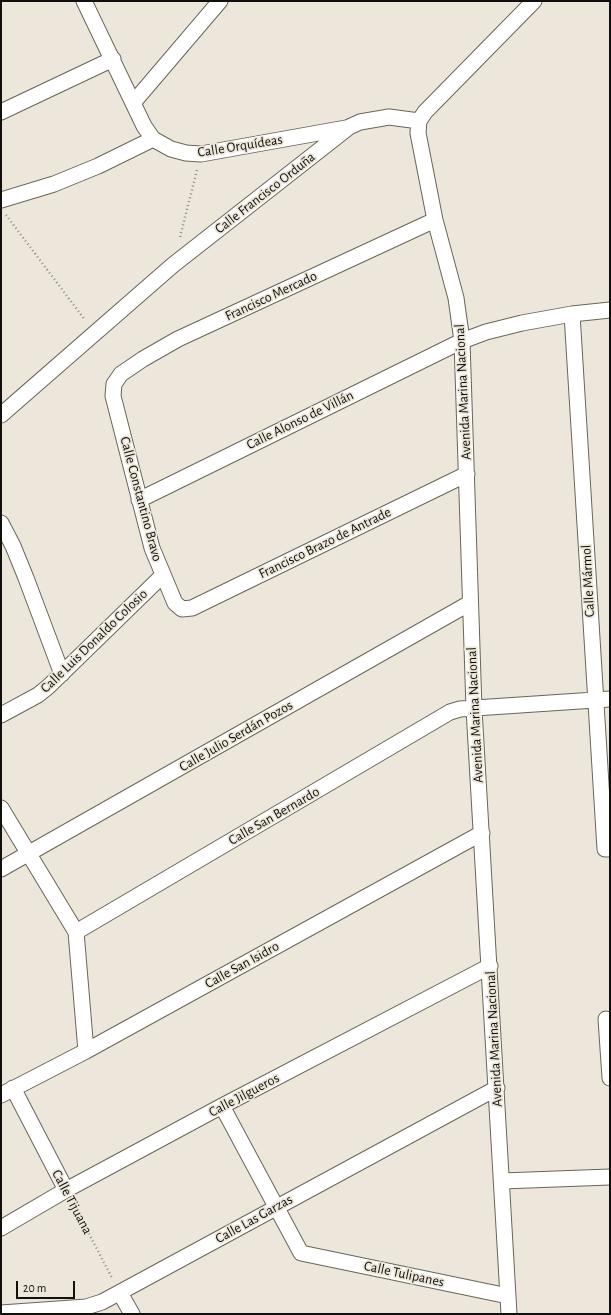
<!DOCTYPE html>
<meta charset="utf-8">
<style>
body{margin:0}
#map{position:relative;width:611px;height:1315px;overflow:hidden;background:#ece7da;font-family:"Alegreya Sans",sans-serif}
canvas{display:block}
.frame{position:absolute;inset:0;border:2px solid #12100c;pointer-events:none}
.scale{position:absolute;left:16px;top:1281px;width:59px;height:18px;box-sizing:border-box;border:2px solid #12100c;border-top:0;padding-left:5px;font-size:12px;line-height:14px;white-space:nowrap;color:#12100c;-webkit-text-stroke:3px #ece7da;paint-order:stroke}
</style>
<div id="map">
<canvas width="611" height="1315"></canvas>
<div class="frame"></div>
<div class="scale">20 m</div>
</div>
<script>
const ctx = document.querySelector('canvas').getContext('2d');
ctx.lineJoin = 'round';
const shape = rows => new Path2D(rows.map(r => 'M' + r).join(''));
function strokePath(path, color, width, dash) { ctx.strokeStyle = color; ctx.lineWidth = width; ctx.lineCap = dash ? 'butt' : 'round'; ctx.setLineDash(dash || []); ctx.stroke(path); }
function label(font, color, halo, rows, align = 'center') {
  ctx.font = font + ' "Alegreya Sans",sans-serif'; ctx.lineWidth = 3.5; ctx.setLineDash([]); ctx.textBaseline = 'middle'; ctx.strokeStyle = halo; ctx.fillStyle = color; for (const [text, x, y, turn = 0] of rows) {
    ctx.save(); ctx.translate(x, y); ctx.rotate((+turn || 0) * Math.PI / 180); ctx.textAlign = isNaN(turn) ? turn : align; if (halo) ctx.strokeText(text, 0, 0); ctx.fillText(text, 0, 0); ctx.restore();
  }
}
const minor = shape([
 [84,1,144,126,153,139,171,149,186,153,201,154,346,128],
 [133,103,220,1],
 [1,112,113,59],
 [1,200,54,184,98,166,153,139],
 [435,220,178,339,143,359,121,374,114,384,113,396,152,548,175,603,182,609,192,608,467,474],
 [572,314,605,849,610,849],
 [1,415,173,265,349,127,360,122,389,117,419,121],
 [139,500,462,341,486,332,522,323,572,314,610,310],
 [1,523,13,546,26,578,62,674],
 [1,715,38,695,49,686,162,576],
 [1,808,76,932,86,1051],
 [1,869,470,603],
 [76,932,450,712,460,709,610,699],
 [606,1019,610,1078],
 [13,1088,66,1190],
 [1,1095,86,1051,482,833],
 [222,1106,301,1253,508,1296],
 [502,1181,610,1177],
 [1,1228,66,1190,222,1106,490,966],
 [120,1293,132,1314],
 [1,1313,86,1307,102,1302,497,1088],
 [509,1314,474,709,462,341,456,298,435,220,418,133,419,121,425,112,534,1]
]);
strokePath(minor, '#69655a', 17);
strokePath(shape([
 [6,215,85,320],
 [180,237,197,170],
 [74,1205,112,1278]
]), '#908c83', 2.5, [1, 3]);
strokePath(minor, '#fff', 15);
label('14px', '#12100c', '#ece7da', [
 ["Calle Orquídeas",240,146,-9],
 ["Calle Francisco Orduña",265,193,-38],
 ["Francisco Mercado",271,296,-25],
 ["Avenida Marina Nacional",463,392,-93],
 ["Calle Alonso de Villán",300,420,-26],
 ["Calle Constantino Bravo",141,499,75],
 ["Francisco Brazo de Antrade",325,543,-26],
 ["Calle Mármol",588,581,-93],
 ["Calle Luis Donaldo Colosio",94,641,-44],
 ["Avenida Marina Nacional",475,715,-93],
 ["Calle Julio Serdán Pozos",236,736,-30],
 ["Calle San Bernardo",274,816,-30],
 ["Calle San Isidro",242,965,-29],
 ["Avenida Marina Nacional",494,1039,-93],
 ["Calle Jilgueros",244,1095,-28],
 ["Calle Tijuana",72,1202,62],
 ["Calle Las Garzas",254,1219,-29],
 ["Calle Tulipanes",404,1274,12]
]);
</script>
